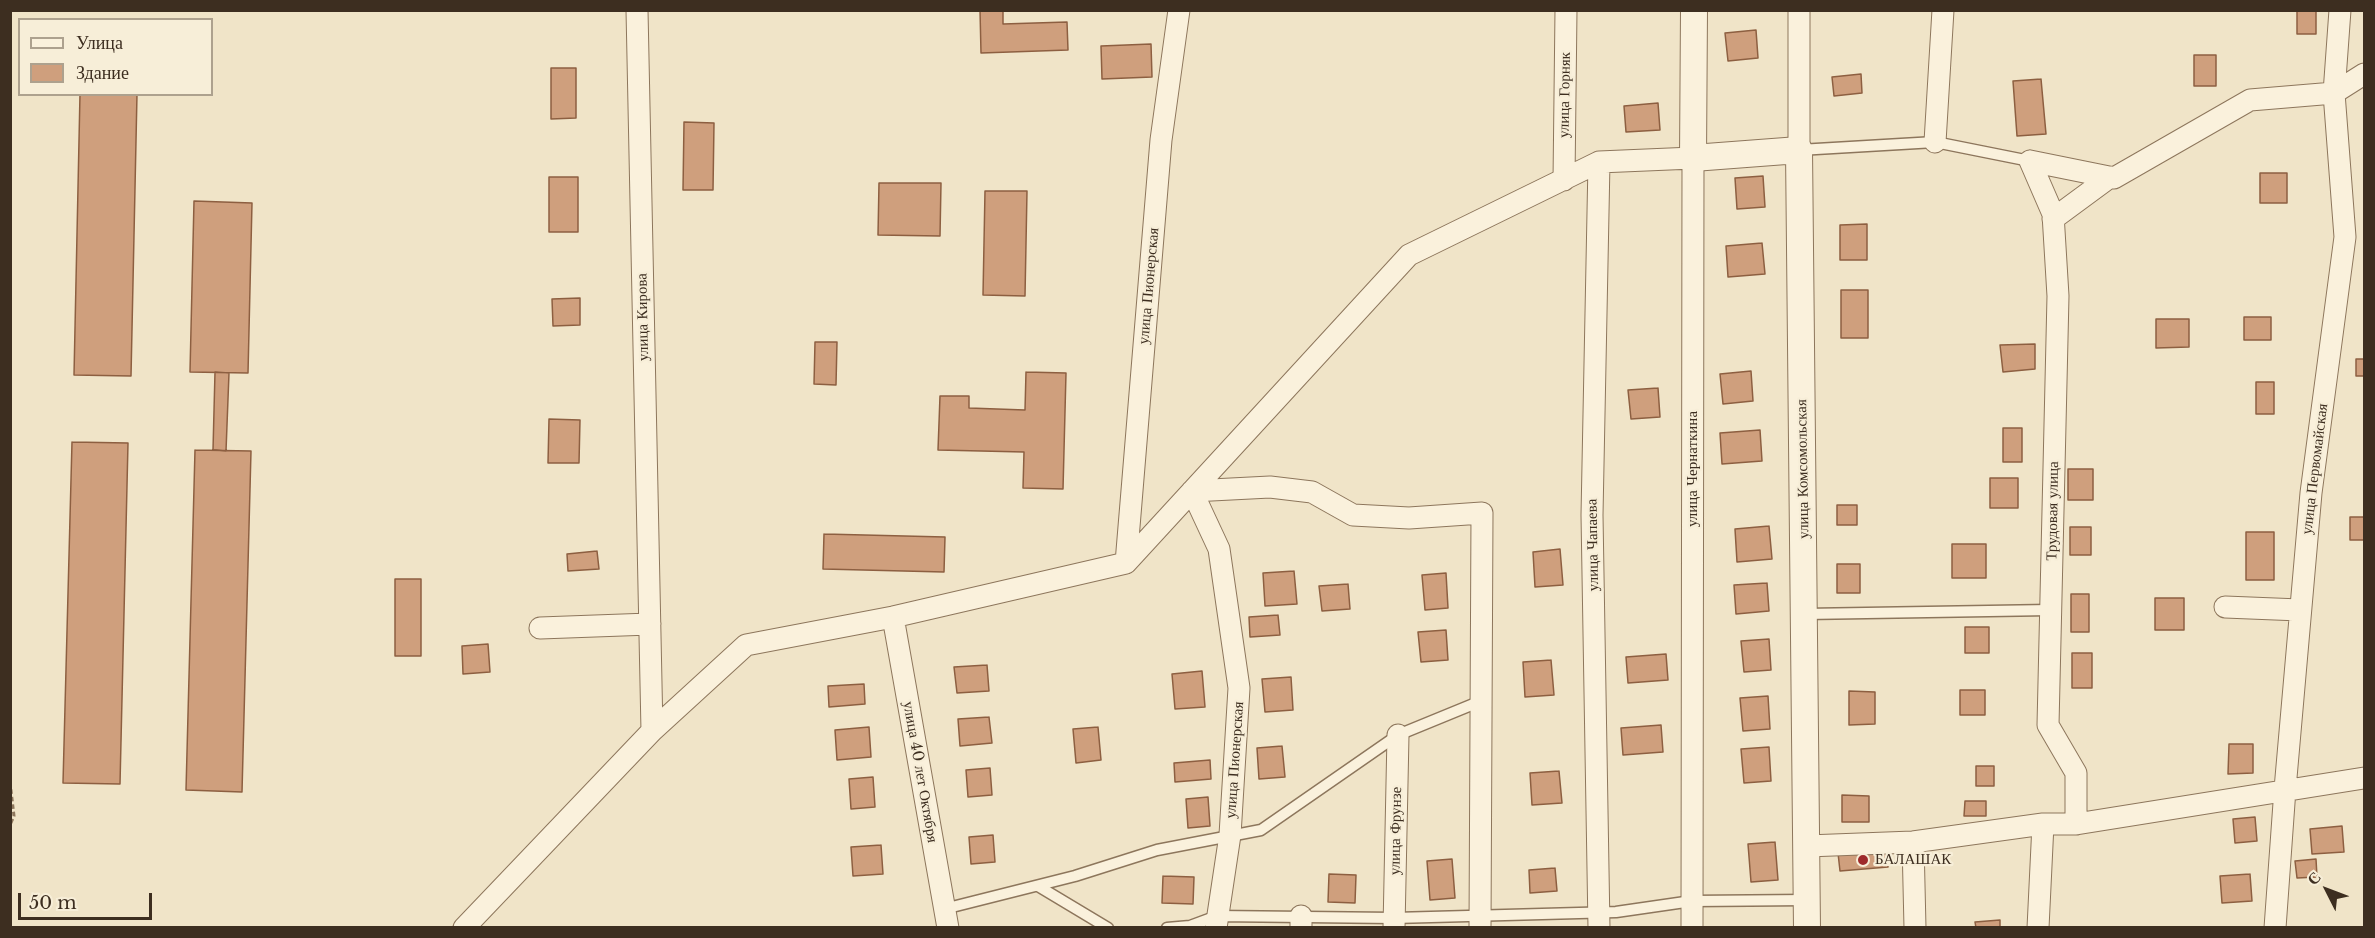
<!DOCTYPE html>
<meta charset="utf-8">
<style>
body{margin:0}
#map{position:relative;width:2375px;height:938px;overflow:hidden;background:#f0e4c8;font-family:"Libre Baskerville",serif}
canvas{display:block}
.frame{position:absolute;inset:0;border:12px solid #3d2e20;pointer-events:none}
.legend{position:absolute;left:18px;top:18px;width:195px;height:78px;box-sizing:border-box;background:#f7eed8;border:2px solid #ada18e;margin:0;padding:8px 10px;list-style:none;font-size:18px;color:#3d2e20}
.legend li{display:flex;align-items:center;gap:12px;height:30px}
.legend b{width:30px;border:2px solid #ada18e}
.north{position:absolute;left:2297px;top:860px;width:60px;height:60px;-webkit-text-stroke:4px #f7eed8;paint-order:stroke;rotate:312deg;font-size:16px;font-weight:700;line-height:24px;text-align:center;color:#3d2e20}
.north::after{content:'';display:block;margin:auto;width:21px;height:27px;background:#3d2e20;clip-path:polygon(50% 0,100% 100%,50% 72%,0 100%)}
.scale{position:absolute;left:18px;top:893px;width:134px;height:27px;box-sizing:border-box;border:3px solid #3d2e20;border-top:0;padding-left:8px;font-size:18px;line-height:21px;white-space:nowrap;color:#3d2e20;-webkit-text-stroke:4px #f7eed8;paint-order:stroke}
</style>
<div id="map">
<canvas width="2375" height="938"></canvas>
<div class="frame"></div>
<ul class="legend">
<li><b style="height:8px;background:#faf1dc"></b>Улица</li>
<li><b style="height:16px;background:#cf9f7d"></b>Здание</li>
</ul>
<div class="north">С</div>
<div class="scale">50 m</div>
</div>
<script>
const ctx = document.querySelector('canvas').getContext('2d');
ctx.lineJoin = 'round';
function fillPath(path, color) { ctx.fillStyle = color; ctx.fill(path, 'evenodd'); }
const shape = rows => new Path2D(rows.map(r => 'M' + r).join(''));
function strokePath(path, color, width, dash) { ctx.strokeStyle = color; ctx.lineWidth = width; ctx.lineCap = dash ? 'butt' : 'round'; ctx.setLineDash(dash || []); ctx.stroke(path); }
function label(font, color, halo, rows, align = 'center') {
  ctx.font = font + ' "Libre Baskerville",serif'; ctx.lineWidth = 4.5; ctx.setLineDash([]); ctx.textBaseline = 'middle'; ctx.strokeStyle = halo; ctx.fillStyle = color; for (const [text, x, y, turn = 0] of rows) {
    ctx.save(); ctx.translate(x, y); ctx.rotate((+turn || 0) * Math.PI / 180); ctx.textAlign = isNaN(turn) ? turn : align; if (halo) ctx.strokeText(text, 0, 0); ctx.fillText(text, 0, 0); ctx.restore();
  }
}
const building = shape([
 [980,10,1003,10,1003,24,1067,22,1068,50,981,53,980,10],
 [2297,10,2316,10,2316,34,2297,34,2297,10],
 [1756,30,1758,58,1728,61,1725,33,1756,30],
 [1151,44,1152,77,1102,79,1101,46,1151,44],
 [2194,55,2216,55,2216,86,2194,86,2194,55],
 [551,68,576,68,576,118,551,119,551,68],
 [1861,74,1862,93,1834,96,1832,77,1861,74],
 [2041,79,2046,134,2017,136,2013,81,2041,79],
 [80,94,137,94,131,376,74,375,80,94],
 [1658,103,1660,130,1626,132,1624,106,1658,103],
 [684,122,714,123,713,190,683,190,684,122],
 [2260,173,2287,173,2287,203,2260,203,2260,173],
 [1763,176,1765,207,1737,209,1735,178,1763,176],
 [549,177,578,177,578,232,549,232,549,177],
 [879,183,941,183,940,236,878,235,879,183],
 [985,191,1027,191,1025,296,983,295,985,191],
 [194,201,252,203,248,373,190,372,194,201],
 [1867,224,1867,260,1840,260,1840,225,1867,224],
 [1762,243,1765,274,1728,277,1726,246,1762,243],
 [1841,290,1868,290,1868,338,1841,338,1841,290],
 [580,298,580,325,553,326,552,299,580,298],
 [2244,317,2271,317,2271,340,2244,340,2244,317],
 [2156,319,2189,319,2189,347,2156,348,2156,319],
 [815,342,837,342,836,385,814,384,815,342],
 [2035,344,2035,369,2003,372,2000,345,2035,344],
 [2356,359,2364,359,2364,376,2356,376,2356,359],
 [1751,371,1753,401,1723,404,1720,374,1751,371],
 [215,372,229,373,226,451,213,450,215,372],
 [1026,372,1066,373,1063,489,1023,488,1024,452,938,450,940,396,969,396,969,408,1025,410,1026,372],
 [2256,382,2274,382,2274,414,2256,414,2256,382],
 [1658,388,1660,417,1631,419,1628,390,1658,388],
 [549,419,580,420,579,463,548,463,549,419],
 [2003,428,2022,428,2022,462,2003,462,2003,428],
 [1760,430,1762,461,1722,464,1720,433,1760,430],
 [72,442,128,443,120,784,63,783,72,442],
 [195,450,251,451,242,792,186,790,195,450],
 [2068,469,2093,469,2093,500,2068,500,2068,469],
 [1990,478,2018,478,2018,508,1990,508,1990,478],
 [1837,505,1857,505,1857,525,1837,525,1837,505],
 [2350,517,2364,517,2364,540,2350,540,2350,517],
 [1769,526,1772,559,1737,562,1735,529,1769,526],
 [2070,527,2091,527,2091,555,2070,555,2070,527],
 [2246,532,2274,532,2274,580,2246,580,2246,532],
 [824,534,945,537,944,572,823,569,824,534],
 [1952,544,1986,544,1986,578,1952,578,1952,544],
 [1560,549,1563,585,1535,587,1533,552,1560,549],
 [597,551,599,569,568,571,567,554,597,551],
 [1837,564,1860,564,1860,593,1837,593,1837,564],
 [1294,571,1297,604,1265,606,1263,573,1294,571],
 [1446,573,1448,608,1425,610,1422,575,1446,573],
 [395,579,421,579,421,656,395,656,395,579],
 [1767,583,1769,611,1736,614,1734,585,1767,583],
 [1348,584,1350,609,1322,611,1319,586,1348,584],
 [2071,594,2089,594,2089,632,2071,632,2071,594],
 [2155,598,2184,598,2184,630,2155,630,2155,598],
 [1278,615,1280,635,1250,637,1249,617,1278,615],
 [1965,627,1989,627,1989,653,1965,653,1965,627],
 [1446,630,1448,660,1421,662,1418,632,1446,630],
 [1769,639,1771,670,1744,672,1741,641,1769,639],
 [488,644,490,672,463,674,462,646,488,644],
 [2072,653,2092,653,2092,688,2072,688,2072,653],
 [1666,654,1668,680,1628,683,1626,657,1666,654],
 [1551,660,1554,695,1525,697,1523,662,1551,660],
 [987,665,989,691,957,693,954,667,987,665],
 [1202,671,1205,707,1175,709,1172,674,1202,671],
 [1291,677,1293,710,1265,712,1262,679,1291,677],
 [864,684,865,704,829,707,828,686,864,684],
 [1960,690,1985,690,1985,715,1960,715,1960,690],
 [1849,691,1875,692,1875,724,1849,725,1849,691],
 [1768,696,1770,729,1743,731,1740,698,1768,696],
 [989,717,992,743,960,746,958,719,989,717],
 [1661,725,1663,752,1623,755,1621,728,1661,725],
 [869,727,871,757,837,760,835,730,869,727],
 [1098,727,1101,760,1076,763,1073,729,1098,727],
 [2229,744,2253,744,2253,773,2228,774,2229,744],
 [1282,746,1285,777,1259,779,1257,748,1282,746],
 [1769,747,1771,781,1744,783,1741,749,1769,747],
 [1210,760,1211,779,1175,782,1174,763,1210,760],
 [1976,766,1994,766,1994,786,1976,786,1976,766],
 [990,768,992,795,968,797,966,770,990,768],
 [1559,771,1562,803,1532,805,1530,773,1559,771],
 [873,777,875,807,851,809,849,779,873,777],
 [1842,795,1869,796,1869,822,1842,822,1842,795],
 [1208,797,1210,826,1188,828,1186,799,1208,797],
 [1965,801,1986,801,1986,816,1964,816,1965,801],
 [2255,817,2257,841,2235,843,2233,819,2255,817],
 [2342,826,2344,852,2312,854,2310,829,2342,826],
 [993,835,995,862,971,864,969,837,993,835],
 [1775,842,1778,880,1751,882,1748,844,1775,842],
 [881,845,883,874,853,876,851,847,881,845],
 [1886,849,1888,867,1840,871,1838,853,1886,849],
 [1452,859,1455,898,1430,900,1427,861,1452,859],
 [2316,859,2317,877,2297,878,2295,861,2316,859],
 [1555,868,1557,891,1530,893,1529,870,1555,868],
 [1329,874,1356,875,1355,903,1328,902,1329,874],
 [2250,874,2252,901,2222,903,2220,876,2250,874],
 [1163,876,1194,877,1193,904,1162,903,1163,876],
 [2000,920,2000,928,1976,928,1975,922,2000,920]
]);
fillPath(building, '#cf9f7d');
strokePath(building, '#8d5f41', 1.5);
const service = shape([
 [1799,150,1935,142,2030,161],
 [1805,614,2050,610],
 [1038,886,1108,928],
 [944,909,1075,876,1157,850,1261,830,1398,735,1481,701],
 [1167,928,1190,926,1217,916,1394,918,1616,912,1692,901,1807,900]
]);
const minor = shape([
 [637,10,652,731],
 [1935,142,1943,10],
 [1799,150,1799,10],
 [2030,161,2053,214,2058,296,2048,725,2076,773,2076,824],
 [2030,161,2114,178,2250,100,2334,93,2364,74],
 [1599,162,1592,515,1599,928],
 [1564,180,1566,10],
 [2053,219,2110,177],
 [1126,563,1161,140,1179,10],
 [2225,607,2300,610],
 [893,617,948,928],
 [540,628,650,624],
 [1913,842,1915,928],
 [1807,846,1913,842,2043,824,2076,824,2364,778],
 [464,928,652,731,746,645,893,617,1126,563,1409,255,1599,162,1693,158,1692,928],
 [1216,928,1230,835,1239,688,1219,549,1192,491,1270,487,1312,492,1353,515,1409,518,1482,513,1480,928],
 [1301,928,1301,916],
 [1394,928,1398,735],
 [2038,928,2043,824],
 [2275,928,2285,789,2311,493,2345,237,2334,93,2340,10]
]);
const tertiary = shape([
 [1694,10,1693,158,1799,150,1807,928]
]);
strokePath(service, '#8d765c', 13);
strokePath(minor, '#8d765c', 23);
strokePath(tertiary, '#8d765c', 28);
strokePath(shape([
 [10,782,14,816,10,825]
]), '#8d765c', 3, [4.5, 3]);
strokePath(service, '#faf1dc', 10);
strokePath(minor, '#faf1dc', 21);
strokePath(tertiary, '#faf1dc', 26);
for (const [x, y, r, color] of [
 [1863,860,6,"#9e2a2b"]
]) { const dot = new Path2D(); dot.arc(x, y, r, 0, 2 * Math.PI); ctx.fillStyle = color; ctx.fill(dot); strokePath(dot, '#f7eed8', 2); }
label('15px', '#3d2e20', '#f7eed8', [
 ["улица Горняк",1565,95,-89],
 ["улица Пионерская",1149,286,-85],
 ["улица Кирова",643,317,-91],
 ["улица Чернаткина",1693,469,-90],
 ["улица Комсомольская",1803,469,-91],
 ["улица Первомайская",2315,469,-83],
 ["Трудовая улица",2053,511,-89],
 ["улица Чапаева",1593,545,-91],
 ["улица Пионерская",1235,760,-86],
 ["улица 40 лет Октября",920,772,80],
 ["улица Фрунзе",1396,831,-89]
]);
label('15px', '#3d2e20', '#f7eed8', [
 ["БАЛАШАК",1875,860]
], 'left');
</script>
